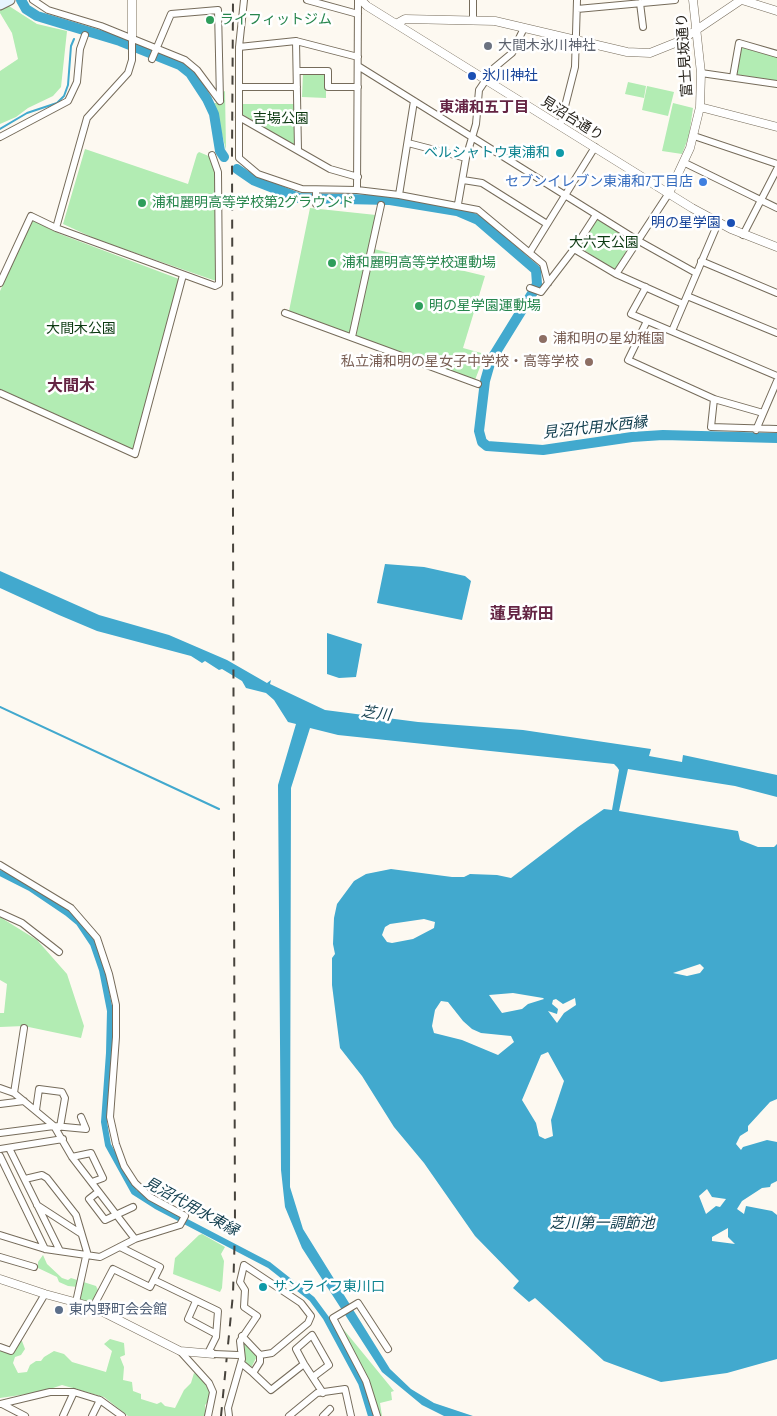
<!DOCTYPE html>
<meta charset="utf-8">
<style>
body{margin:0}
canvas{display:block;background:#fdf9f1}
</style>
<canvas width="777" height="1416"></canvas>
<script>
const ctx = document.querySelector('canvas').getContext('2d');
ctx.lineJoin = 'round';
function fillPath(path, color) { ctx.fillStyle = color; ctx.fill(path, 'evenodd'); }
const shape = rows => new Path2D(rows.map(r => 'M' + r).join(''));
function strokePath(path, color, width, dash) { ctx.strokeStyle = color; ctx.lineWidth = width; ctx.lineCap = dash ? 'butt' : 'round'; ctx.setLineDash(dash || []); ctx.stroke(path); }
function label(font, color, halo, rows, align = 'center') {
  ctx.font = font + ' "Fira Sans Condensed","Noto Sans JP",sans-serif'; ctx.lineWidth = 5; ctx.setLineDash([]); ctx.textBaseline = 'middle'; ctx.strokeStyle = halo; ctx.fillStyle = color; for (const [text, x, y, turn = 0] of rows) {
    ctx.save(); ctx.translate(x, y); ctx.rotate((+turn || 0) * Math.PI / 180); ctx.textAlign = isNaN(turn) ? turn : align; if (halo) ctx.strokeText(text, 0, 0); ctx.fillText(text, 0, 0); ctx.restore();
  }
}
fillPath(shape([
 [9,6,37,24,67,31,61,87,53,96,28,108,16,117,0,124,0,71,18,59,12,33,0,13,0,10],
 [740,46,777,55,777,81,735,74],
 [303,73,324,73,326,75,326,98,302,97],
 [628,82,646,86,644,98,625,94],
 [647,86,674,92,668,116,642,110],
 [225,91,226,150,214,103,222,103,223,92],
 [673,103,693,108,689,136,682,154,662,151],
 [243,104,295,104,296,143,292,145,242,114],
 [85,149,188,184,197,154,199,152,211,157,216,175,216,281,98,240,63,224],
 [310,208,376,215,350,334,289,311],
 [598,218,632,240,616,270,614,270,578,246,596,219],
 [32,220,60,234,179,279,134,451,0,389,0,291],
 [374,249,485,276,463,348,485,354,475,380,356,336],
 [0,917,37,940,67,974,84,1026,81,1038,24,1026,0,1027,0,1013,4,1013,7,984,0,980],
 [202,1234,225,1247,221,1254,224,1261,222,1288,220,1292,173,1274,175,1258,199,1235],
 [43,1255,47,1264,62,1278,68,1280,71,1278,96,1286,98,1290,93,1303,89,1304,78,1299,78,1287,68,1286,59,1282,57,1277,38,1268,38,1262],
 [340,1325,394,1391,391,1392,392,1400,380,1403,382,1416,379,1416,356,1355],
 [110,1339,124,1343,125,1355,120,1357,124,1367,123,1380,132,1382,133,1391,141,1394,141,1399,157,1404,161,1402,165,1406,175,1408,184,1390,191,1383,194,1373,201,1376,210,1393,209,1401,205,1405,206,1416,128,1416,104,1397,62,1385,41,1392,0,1398,0,1348,12,1353,18,1341,22,1341,25,1349,21,1355,15,1357,13,1363,18,1373,27,1372,30,1365,36,1361,41,1361,44,1357,54,1351,64,1354,72,1362,106,1372,112,1351,104,1344],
 [243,1342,245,1342,257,1356,251,1368,245,1362]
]), '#b2ecb3');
fillPath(shape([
 [385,564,424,567,465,576,471,581,462,620,377,603],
 [0,571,99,615,169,635,227,660,267,683,271,680,270,684,325,710,418,722,523,730,651,749,649,756,682,762,683,755,777,775,777,797,735,786,628,769,619,811,738,831,740,840,758,847,774,847,777,844,777,1099,770,1102,748,1126,748,1131,740,1136,736,1144,741,1150,743,1147,767,1140,777,1142,777,1181,771,1184,770,1187,762,1188,742,1201,737,1209,744,1214,746,1206,772,1211,777,1215,777,1359,727,1373,661,1382,604,1361,535,1298,529,1302,513,1288,519,1281,475,1236,424,1163,394,1127,362,1076,340,1048,332,985,332,958,335,954,333,944,334,918,337,904,354,881,366,874,391,869,452,877,464,877,470,874,497,875,511,878,578,827,604,809,612,810,619,770,617,767,614,764,338,735,310,728,291,788,290,1187,303,1229,390,1369,411,1389,434,1403,473,1416,444,1416,422,1405,382,1372,302,1248,285,1207,281,1170,278,785,296,724,288,722,274,700,266,693,246,688,242,681,222,669,219,670,205,661,202,663,191,656,97,631,59,615,0,588],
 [424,919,435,922,434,928,413,939,392,943,387,942,382,935,385,927,390,924],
 [700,964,704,968,700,973,687,976,673,973],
 [513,993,543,998,544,999,528,1004,522,1009,502,1013,489,995],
 [575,998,576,1005,564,1013,557,1023,548,1011,557,1014,558,1009,552,1004,553,1000,556,999,563,1004],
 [441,1001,448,1002,463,1021,472,1029,481,1033,511,1036,514,1042,498,1055,462,1040,434,1033,432,1026,435,1010],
 [548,1052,564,1081,551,1120,553,1136,545,1139,539,1136,536,1123,522,1100,541,1055],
 [707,1189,712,1197,726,1199,720,1207,716,1206,706,1214,699,1196],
 [728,1228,728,1237,735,1244,712,1241,712,1237],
 [327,633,362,644,356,677,339,678,327,674]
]), '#42a9ce');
strokePath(shape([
 [0,129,27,113,57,103,64,96,68,85,71,46,74,39],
 [0,707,219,809]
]), '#42a9ce', 2);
strokePath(shape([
 [0,873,30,888,67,913,79,923,93,944,102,970,110,1011,109,1053,104,1122,108,1145,134,1192,156,1206,269,1265,312,1299,326,1318,361,1383,371,1416]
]), '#42a9ce', 6);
strokePath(shape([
 [21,0,26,9,37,16,120,41,180,65,190,73,207,99,214,114,220,151,224,157],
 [237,169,253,180,299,198,390,200,457,211,478,220,536,270,537,284,533,292,491,360,485,381,479,431,482,442,487,446,543,450,632,437,663,435,777,438]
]), '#42a9ce', 10);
const minor = shape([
 [33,0,48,10,101,26,185,60,197,70,220,101],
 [244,0,239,47,239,158,258,174,302,189,357,190,399,195,478,210,543,264,548,283],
 [307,0,358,14],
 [473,0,473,21],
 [640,3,643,27],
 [577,9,675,0],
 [296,41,298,150],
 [239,47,296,41,358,57],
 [152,59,171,14,218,10,220,100],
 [358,66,637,240,696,273],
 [297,71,328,71,328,87,358,87],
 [701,73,777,84],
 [733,77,739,43,777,54],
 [239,87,297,87],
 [239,117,330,169,358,177],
 [560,126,575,67,577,0],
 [694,136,777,164],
 [0,137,68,101,77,82,80,49,85,35],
 [408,143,466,158],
 [685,163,777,208],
 [463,180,482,183,547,224],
 [357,190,358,0],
 [399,195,414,101],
 [316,204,316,191],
 [458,204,466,158,476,124,479,90,494,68,512,53,524,28],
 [56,228,87,118,128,73,132,60,132,37],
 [743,235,777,169],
 [574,249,616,274,683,304],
 [530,252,595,147],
 [701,261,777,293],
 [616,274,669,193],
 [0,283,31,216,56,228,215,286,219,284,218,172,212,155],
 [646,287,631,314,777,376],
 [530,288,541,292,574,249,596,215],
 [687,296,777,333],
 [285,313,478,384],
 [647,321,628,360,714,399,763,413],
 [672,331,718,223],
 [352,337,381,205],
 [0,393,135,454,183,275],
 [714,399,711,427,777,429],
 [756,430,777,381],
 [0,865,71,908,97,938,109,974,116,1005,116,1037,110,1117,116,1144,124,1166,135,1183,150,1197,185,1216,180,1225,135,1239,100,1257,45,1249,0,1235],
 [0,913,22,923,59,952],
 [0,1088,14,1093,54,1126,72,1157,135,1239],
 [14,1093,24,1028],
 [0,1104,24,1101],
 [36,1110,39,1089,62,1092,65,1098,60,1127],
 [0,1133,54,1126,86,1129,81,1117],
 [9,1148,60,1251],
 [0,1149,63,1139],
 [0,1156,45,1249],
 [72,1157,91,1153,103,1178,92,1182],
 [25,1179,42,1175,47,1178,76,1215,87,1252,76,1302],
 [98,1192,89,1199,105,1220,133,1207],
 [37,1205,80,1233],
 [0,1257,34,1267],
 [154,1280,218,1311,216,1337,208,1353],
 [196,1301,188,1319,216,1334],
 [93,1307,113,1269,150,1287,160,1267,120,1247],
 [0,1347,11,1351,45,1294],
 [180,1351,209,1383,213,1392,208,1416],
 [241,1363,253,1373,260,1362,260,1355,242,1336],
 [253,1373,271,1390,304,1364],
 [313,1377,329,1365,312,1335,296,1349,304,1364,323,1393],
 [0,1404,50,1392,74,1392,100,1400,122,1416],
 [2,1404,25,1416],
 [63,1416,74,1392],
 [92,1416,100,1400],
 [229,1416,228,1408,242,1359,240,1341,257,1316,244,1307,245,1290,240,1282,244,1265,301,1303,311,1316,308,1323,272,1353,260,1355],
 [289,1416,317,1393,345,1389,351,1416],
 [323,1416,330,1409],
 [377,1416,366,1381,333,1318,358,1303,388,1349]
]);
const tertiary = shape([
 [132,0,132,37],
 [361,0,367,6,692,208,731,229,777,247],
 [742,0,777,11],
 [396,24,405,19,495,21,627,52,650,53,680,41,741,0],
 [700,107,777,127],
 [669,193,690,148,700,107,701,73,693,0],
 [0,1279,45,1294,93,1307,180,1351,214,1354]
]);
const secondary = shape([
 [0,5,10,0]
]);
strokePath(minor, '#766c5b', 8);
strokePath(tertiary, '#766c5b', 9);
strokePath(secondary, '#766c5b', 11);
strokePath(minor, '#fff', 6);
strokePath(tertiary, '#fff', 8);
strokePath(secondary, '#e7f4fd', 9);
strokePath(shape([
 [221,1416,233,1294,235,1229,232,157,233,0]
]), '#47433c', 2, [9, 9]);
const minorBridge = shape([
 [214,1354,238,1355]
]);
strokePath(minorBridge, '#766c5b', 8, []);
strokePath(minorBridge, '#fff', 6);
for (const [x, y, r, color] of [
 [210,20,5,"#2e9e5b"],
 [488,46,5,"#6b7280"],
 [472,76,5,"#1a4fb4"],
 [560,153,5,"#0f9aa8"],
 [703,182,5,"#3f7fe0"],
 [142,203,5,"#2e9e5b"],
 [731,223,5,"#1a4fb4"],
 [332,263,5,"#2e9e5b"],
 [419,306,5,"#2e9e5b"],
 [543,339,5,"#8d6e63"],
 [589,362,5,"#8d6e63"],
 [263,1287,5,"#0f9aa8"],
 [59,1310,5,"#5c6f8a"]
]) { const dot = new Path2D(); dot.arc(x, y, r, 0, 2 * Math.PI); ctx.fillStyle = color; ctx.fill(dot); strokePath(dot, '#fff', 2); }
label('14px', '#27864d', '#fff', [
 ["ライフィットジム",220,20],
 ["浦和麗明高等学校第2グラウンド",152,203],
 ["浦和麗明高等学校運動場",342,263],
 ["明の星学園運動場",429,306]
], 'left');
label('14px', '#5b616d', '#fff', [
 ["大間木氷川神社",498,46]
], 'left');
label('14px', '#221e17', '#fff', [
 ["富士見坂通り",685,55,-94],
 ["見沼台通り",572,119,32]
]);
label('14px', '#164399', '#fff', [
 ["氷川神社",482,76],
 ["明の星学園",721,223,"right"]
], 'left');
label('14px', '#0b3911', '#fff', [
 ["吉場公園",281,119],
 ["大六天公園",604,243],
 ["大間木公園",81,329]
]);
label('14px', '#0d838f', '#fff', [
 ["ベルシャトウ東浦和",550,153],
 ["サンライフ東川口",273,1287,"left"]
], 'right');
label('14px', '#366cbe', '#fff', [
 ["セブンイレブン東浦和7丁目店",693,182]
], 'right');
label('14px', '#785e54', '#fff', [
 ["浦和明の星幼稚園",553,339],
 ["私立浦和明の星女子中学校・高等学校",579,362,"right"]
], 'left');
label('14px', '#4e5e75', '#fff', [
 ["東内野町会会館",69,1310]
], 'left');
label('bold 15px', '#642443', '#fff', [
 ["東浦和五丁目",484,108]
]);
label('italic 15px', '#144050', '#fff', [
 ["見沼代用水西縁",595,428,-6],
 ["芝川",376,714,7],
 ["見沼代用水東縁",191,1207,29],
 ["芝川第一調節池",602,1224]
]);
label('bold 16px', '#642443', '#fff', [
 ["大間木",71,387],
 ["蓮見新田",522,615]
]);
</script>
